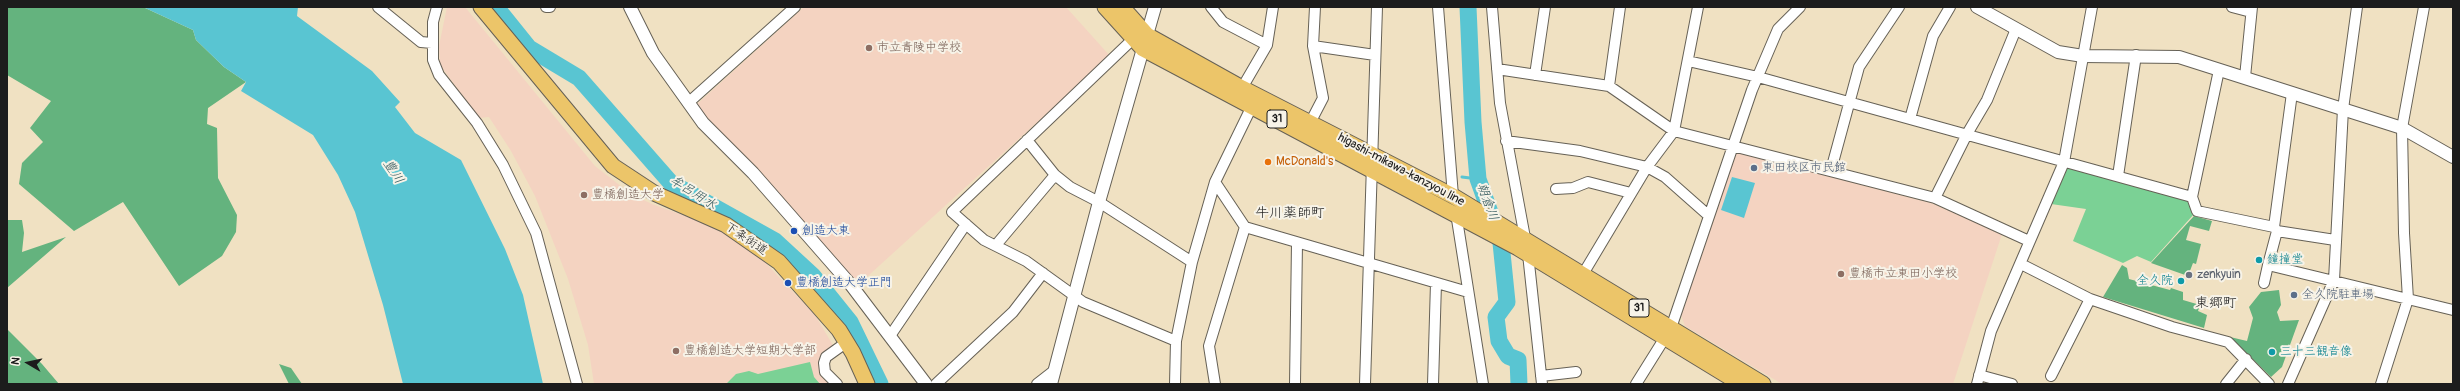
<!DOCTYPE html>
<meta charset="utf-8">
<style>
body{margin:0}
#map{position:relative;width:2460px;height:391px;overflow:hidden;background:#f0e1c2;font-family:Pangolin,sans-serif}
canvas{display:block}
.frame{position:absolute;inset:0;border:8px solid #1c1c1c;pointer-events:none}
.north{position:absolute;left:8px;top:343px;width:40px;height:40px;-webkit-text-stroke:3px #f7f3e8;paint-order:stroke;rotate:279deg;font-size:11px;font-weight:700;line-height:16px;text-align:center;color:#1c1c1c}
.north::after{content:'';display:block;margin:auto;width:14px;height:18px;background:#1c1c1c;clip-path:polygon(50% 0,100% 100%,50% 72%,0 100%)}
</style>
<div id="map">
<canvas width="2460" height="391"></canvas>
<div class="frame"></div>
<div class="north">N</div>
</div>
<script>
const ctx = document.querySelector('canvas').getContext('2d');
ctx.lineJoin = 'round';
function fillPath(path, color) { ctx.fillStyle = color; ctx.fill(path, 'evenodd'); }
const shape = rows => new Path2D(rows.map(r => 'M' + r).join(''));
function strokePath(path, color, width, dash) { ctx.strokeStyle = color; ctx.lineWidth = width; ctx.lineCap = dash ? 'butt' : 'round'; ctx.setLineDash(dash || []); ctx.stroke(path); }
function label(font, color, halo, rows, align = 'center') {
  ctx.font = font + ' Pangolin,"Klee One",sans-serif'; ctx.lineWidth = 4; ctx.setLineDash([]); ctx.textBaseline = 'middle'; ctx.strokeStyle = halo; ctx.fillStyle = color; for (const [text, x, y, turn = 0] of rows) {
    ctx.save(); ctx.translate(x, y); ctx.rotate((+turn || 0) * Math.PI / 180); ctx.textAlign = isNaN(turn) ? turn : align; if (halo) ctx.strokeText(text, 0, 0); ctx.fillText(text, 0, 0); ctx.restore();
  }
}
fillPath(shape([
 [447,7,465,7,595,166,631,194,652,204,713,226,728,234,760,257,815,315,834,347,824,354,832,384,594,384,588,345,568,279,535,196,511,151,489,117,479,118,440,65,439,46],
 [804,7,1066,7,1110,56,858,285,695,106],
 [1740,153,1931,203,2002,234,1953,384,1782,384,1685,326,1681,315,1735,154]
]), '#f4d3c1');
fillPath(shape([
 [2073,168,2190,200,2194,214,2151,262,2137,256,2123,263,2073,241,2086,209,2051,204,2067,169],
 [810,362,814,377,820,384,726,384,736,374,749,371,758,374]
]), '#7bd195');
fillPath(shape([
 [7,7,143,7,193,30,196,40,224,67,246,82,208,108,207,124,217,128,218,178,237,215,236,232,222,256,179,286,123,202,74,231,19,184,22,163,43,142,30,128,51,101,7,75],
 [2194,216,2212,221,2209,231,2190,226,2186,240,2201,244,2196,264,2193,263,2188,276,2151,263],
 [7,220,22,220,24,233,22,252,66,237,7,288],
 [2122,265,2127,268,2129,279,2170,290,2171,288,2183,292,2183,300,2200,305,2198,311,2207,315,2204,328,2103,297],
 [2279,290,2281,305,2277,312,2280,321,2299,320,2282,367,2271,377,2230,337,2247,341,2253,318,2249,307,2261,292],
 [7,329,42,364,59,384,7,384],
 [279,364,291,368,302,384,289,384]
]), '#64b37e');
fillPath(shape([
 [143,7,298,7,297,16,372,71,400,102,395,107,415,133,461,160,505,249,523,295,543,384,403,384,383,305,355,212,338,175,313,135,241,91,246,82,224,67,196,40,193,30],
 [1732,177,1755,183,1744,218,1721,210]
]), '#59c5d2');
strokePath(shape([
 [1462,177,1478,179]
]), '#59c5d2', 3);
strokePath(shape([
 [496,7,529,48,579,78,671,183,775,241,813,276,850,322,880,384],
 [1468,7,1473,122,1478,179,1501,243,1507,302,1496,317,1499,341,1508,356,1518,360,1519,384]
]), '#59c5d2', 17);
const minor = shape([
 [378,7,421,42,432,43],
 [437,7,433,22,433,60,439,75,477,123,503,165,536,233,577,384],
 [546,7,550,7],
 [1211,7,1223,22,1267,45],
 [1438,7,1453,196],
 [1492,7,1500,103,1528,254,1542,384],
 [2232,7,2251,12],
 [1139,37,1133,39,952,212,984,240,1026,261,1083,302,1176,341],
 [1313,46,1375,55],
 [1688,61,1758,77,2192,197],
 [1497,69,1609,86,1674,131,1935,198,2029,241],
 [2219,70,2192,197,2197,211,2274,227,2277,231,2335,240],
 [1535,75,1545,7],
 [2245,77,2252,7],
 [1609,86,1620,7],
 [1242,88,1267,45,1273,7],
 [688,103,795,7],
 [1910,119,1933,36,1950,7],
 [1310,123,1323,98,1313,46,1315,7],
 [1027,140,1055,175,1070,187,1099,202,1192,262],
 [1506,141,1580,151,1647,167,1665,177,1708,215],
 [1831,170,1859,67,1899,7],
 [2118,176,2136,55],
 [1215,182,1245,227,1209,346,1215,384],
 [1556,189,1573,188,1588,182,1631,193],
 [1935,198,1967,134,1987,100,2016,29],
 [1456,213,1483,384],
 [1245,227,1468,292],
 [2274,227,2292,93],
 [2277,231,2268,265,2453,310],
 [996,245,1055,175],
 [2021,264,2090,299,2172,327,2228,342,2269,384],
 [1583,274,1647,167,1674,131,1698,7],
 [2264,283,2268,265],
 [890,336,966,224],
 [1979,375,2012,384],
 [1541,376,1576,372],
 [2051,376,2090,299],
 [837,384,825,372,824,363,826,357,847,342],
 [936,384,1013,312,1043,273],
 [1037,384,1055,370],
 [1175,384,1176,341,1192,262,1215,182,1252,106],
 [1295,384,1297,243],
 [1365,384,1377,7],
 [1433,384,1436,283],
 [1636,384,1671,328,1752,90,1778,29,1800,7],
 [1977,384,1991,331,2064,162,2092,7],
 [2226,384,2246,359],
 [2288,384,2334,280,2343,109,2357,7],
 [2381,384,2408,299,2404,233,2402,128,2424,7]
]);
const tertiary = shape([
 [630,7,653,53,703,123,753,173,851,285,926,384],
 [1977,7,2058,52,2083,56,2179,57,2402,128,2453,157],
 [1051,384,1099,202,1155,7]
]);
const primary = shape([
 [481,7,613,166,654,193,726,225,779,262,839,330,853,353,867,384],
 [1105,7,1143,49,1518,248,1741,384],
 [1122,7,1147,35,1242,88,1453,196,1763,384]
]);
strokePath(minor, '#666156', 12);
strokePath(tertiary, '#666156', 14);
strokePath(primary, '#666156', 17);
strokePath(minor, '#fff', 10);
strokePath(tertiary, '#fff', 12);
strokePath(primary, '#ecc569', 15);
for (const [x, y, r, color] of [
 [869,48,4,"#8d6e63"],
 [1268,162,4,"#e8710a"],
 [1754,168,4,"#5c6f8a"],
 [584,195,4,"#8d6e63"],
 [794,231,4,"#1a4fb4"],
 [2259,260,4,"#0f9aa8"],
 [1841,274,4,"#8d6e63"],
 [2189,275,4,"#6b7280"],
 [2181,281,4,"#0f9aa8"],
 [788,283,4,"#1a4fb4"],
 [2294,295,4,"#5c6f8a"],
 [676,351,4,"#8d6e63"],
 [2272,352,4,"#0f9aa8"]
]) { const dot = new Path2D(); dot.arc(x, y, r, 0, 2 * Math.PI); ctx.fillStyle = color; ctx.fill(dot); strokePath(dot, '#f7f3e8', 1.5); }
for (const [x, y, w] of [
 [1277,119,20],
 [1639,308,20]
]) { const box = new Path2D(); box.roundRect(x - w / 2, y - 9, w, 18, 3); ctx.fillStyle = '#f7f3e8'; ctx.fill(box); strokePath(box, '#1c1c1c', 1); }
label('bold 11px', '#1c1c1c', null, [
 ["31",1277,119],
 ["31",1639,308]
]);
label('12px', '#785e54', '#f7f3e8', [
 ["市立青陵中学校",877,48],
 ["豊橋創造大学",592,195],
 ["豊橋市立東田小学校",1849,274],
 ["豊橋創造大学短期大学部",684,351]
], 'left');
label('12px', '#c56008', '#f7f3e8', [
 ["McDonald's",1276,162]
], 'left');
label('12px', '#4e5e75', '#f7f3e8', [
 ["東田校区市民館",1762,168],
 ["全久院駐車場",2302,295]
], 'left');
label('12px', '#1c1c1c', '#f7f3e8', [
 ["higashi-mikawa-kanzyou line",1401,170,28],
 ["下条街道",746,239,34]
]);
label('12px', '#164399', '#f7f3e8', [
 ["創造大東",802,231],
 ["豊橋創造大学正門",796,283]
], 'left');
label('12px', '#0d838f', '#f7f3e8', [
 ["鐘撞堂",2267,260],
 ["全久院",2173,281,"right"],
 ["三十三観音像",2280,352]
], 'left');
label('12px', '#5b616d', '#f7f3e8', [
 ["zenkyuin",2197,275]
], 'left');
label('italic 13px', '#31575c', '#f7f3e8', [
 ["豊川",393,172,57],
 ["牟呂用水",693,193,32],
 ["朝倉川",1487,202,70]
]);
label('14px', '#1c1c1c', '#f7f3e8', [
 ["牛川薬師町",1290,213],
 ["東郷町",2216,303]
]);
</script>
